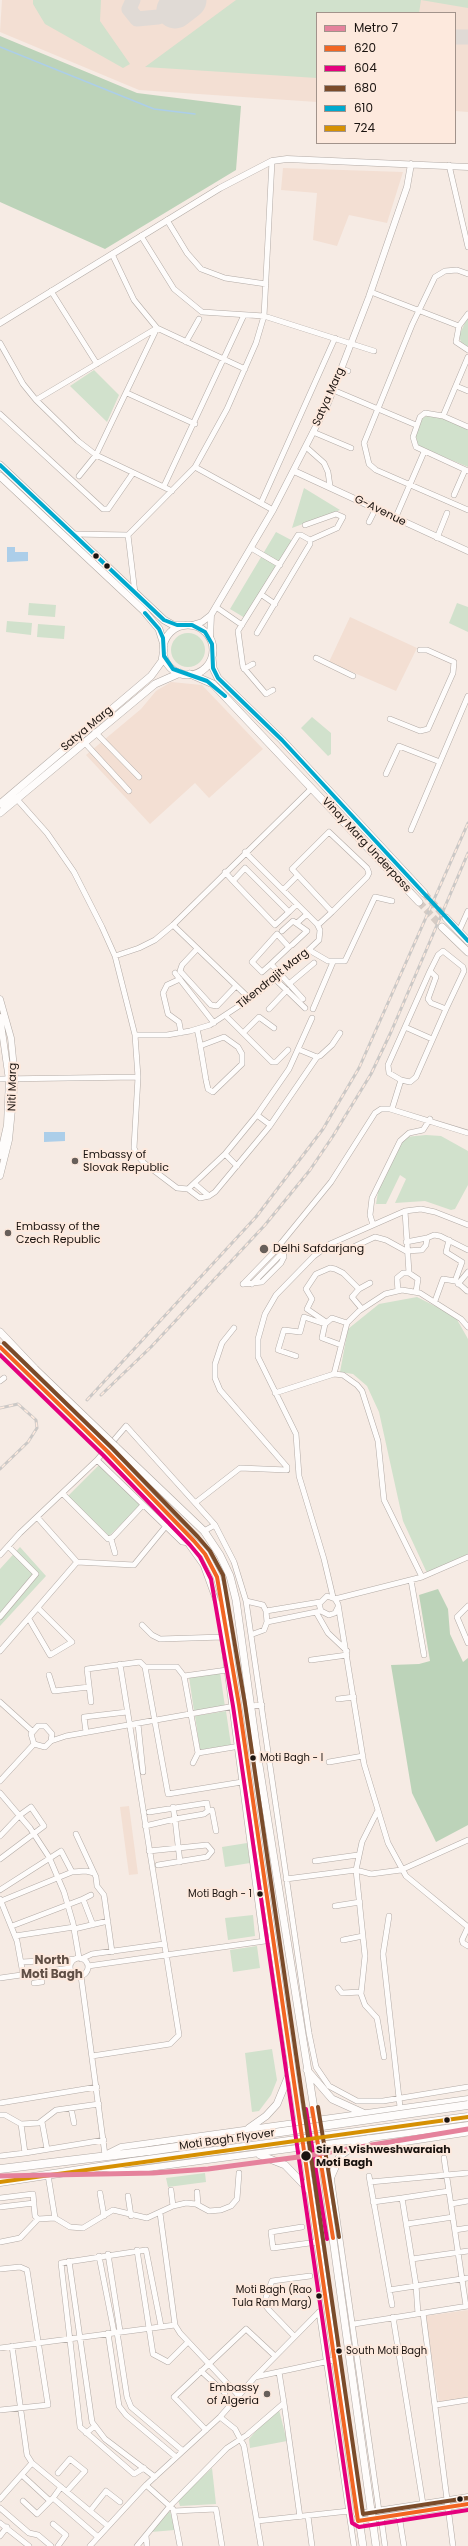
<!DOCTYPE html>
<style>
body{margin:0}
#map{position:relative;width:468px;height:2546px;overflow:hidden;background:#f6ebe4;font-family:Poppins,sans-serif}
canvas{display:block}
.legend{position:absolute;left:316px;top:12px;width:140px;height:132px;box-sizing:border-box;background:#fde9dd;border:1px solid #a2938b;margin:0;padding:5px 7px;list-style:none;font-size:12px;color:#1a130f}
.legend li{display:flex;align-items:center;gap:8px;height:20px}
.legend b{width:20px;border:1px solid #a2938b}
</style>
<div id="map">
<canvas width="468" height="2546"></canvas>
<ul class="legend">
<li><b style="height:5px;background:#e5829c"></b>Metro 7</li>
<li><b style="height:5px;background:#f26522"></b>620</li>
<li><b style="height:5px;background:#e5007d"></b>604</li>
<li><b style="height:5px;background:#7a4b2a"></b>680</li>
<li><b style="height:5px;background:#00a9ce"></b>610</li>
<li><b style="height:5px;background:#d69002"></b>724</li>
</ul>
</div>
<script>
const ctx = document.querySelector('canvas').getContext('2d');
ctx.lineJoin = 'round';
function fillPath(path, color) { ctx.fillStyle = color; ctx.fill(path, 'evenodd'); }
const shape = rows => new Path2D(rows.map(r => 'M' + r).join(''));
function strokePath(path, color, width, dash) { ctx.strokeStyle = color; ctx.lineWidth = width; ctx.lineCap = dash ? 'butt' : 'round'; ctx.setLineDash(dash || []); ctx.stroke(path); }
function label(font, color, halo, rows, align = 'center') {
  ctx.font = font + ' Poppins,sans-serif'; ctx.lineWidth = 4; ctx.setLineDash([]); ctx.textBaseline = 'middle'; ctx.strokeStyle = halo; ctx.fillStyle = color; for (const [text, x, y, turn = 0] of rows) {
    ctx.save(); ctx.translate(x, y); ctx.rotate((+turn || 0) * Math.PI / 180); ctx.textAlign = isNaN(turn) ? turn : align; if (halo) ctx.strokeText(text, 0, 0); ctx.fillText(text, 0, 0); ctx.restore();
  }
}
fillPath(shape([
 [2,0,468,0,468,112,455,111,455,13,317,13,317,102,139,90,0,32],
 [283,168,403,172,387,223,349,215,337,246,313,240,317,193,281,190],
 [350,617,417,648,396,691,329,662],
 [171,682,202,685,263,749,209,798,195,783,150,824,86,755,141,709,156,691],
 [129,1806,138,1874,129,1875,120,1807],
 [468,2310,468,2398,439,2402,425,2316]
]), '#f3dfd3');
fillPath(shape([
 [33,0,101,0,100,21,130,64,123,68,45,24,33,4],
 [236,0,468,0,468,8,421,0,419,13,317,13,317,78,145,67],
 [467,318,468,318,468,347,462,345,459,336],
 [94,370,119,395,107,422,70,386],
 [432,414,468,429,468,467,418,446,415,433,422,418],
 [304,488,340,510,292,528],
 [276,532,293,541,245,618,230,609],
 [29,603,56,605,55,617,28,615],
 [457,603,468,607,468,632,449,623],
 [7,621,32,623,31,635,6,632],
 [38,624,65,626,64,639,37,637],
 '171 650a17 17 0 1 1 34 0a17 17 0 1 1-34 0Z',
 [312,717,331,733,331,754,328,756,301,728],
 [426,1135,441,1136,468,1151,468,1185,455,1209,451,1210,425,1201,395,1203,406,1179,400,1175,386,1204,376,1204,379,1186,405,1137],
 [417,1297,455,1316,468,1339,468,1554,427,1573,403,1521,379,1412,367,1386,353,1374,340,1372,348,1329,379,1304],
 [103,1461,141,1505,109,1536,68,1496],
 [20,1547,46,1576,0,1626,0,1569],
 [220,1672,225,1707,194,1711,189,1677],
 [226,1711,231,1745,200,1750,195,1716],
 [247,1843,250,1863,225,1867,222,1847],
 [253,1915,255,1936,228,1940,225,1918],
 [257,1946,260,1968,233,1972,230,1950],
 [272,2049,277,2080,271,2095,259,2111,252,2112,245,2053],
 [205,2173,206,2182,168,2187,166,2178],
 [278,2406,287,2441,250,2448,249,2439],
 [212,2468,216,2504,180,2506,178,2500],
 [170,2511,175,2530,151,2532]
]), '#d1e1cc');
fillPath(shape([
 [0,36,137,93,241,106,236,170,105,249,0,202],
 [438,1589,448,1609,450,1634,463,1662,468,1658,468,1825,436,1842,412,1793,391,1665,419,1664,430,1661,419,1595]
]), '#bcd3b9');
fillPath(shape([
 [7,547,15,547,15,552,28,552,28,561,7,562],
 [44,1132,65,1132,65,1141,44,1142]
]), '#accee9');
strokePath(shape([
 [0,47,154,109,195,114]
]), '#accee9', 1.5);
strokePath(shape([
 [133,0,129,9,137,19,158,17,175,10],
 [455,37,468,37]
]), '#e0dad5', 15);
strokePath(shape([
 [175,10,188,0]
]), '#e0dad5', 37);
strokePath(shape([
 [424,893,446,918],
 [419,902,442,927]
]), '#d5cbc4', 7, [7, 3.5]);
const minor = shape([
 [449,165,468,247],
 [167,220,187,253,201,269,225,278,266,284],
 [141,236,174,289,202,312,264,316,374,351],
 [112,254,134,300,157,328,245,369],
 [468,274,457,270,445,271,435,277,412,325,364,443,369,464,376,470,468,510],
 [51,291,97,364],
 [371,292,459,326],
 [468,314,459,326,456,342,468,350],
 [157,328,96,455,78,441,36,400,157,328],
 [186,342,199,319],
 [0,343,23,384,36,400],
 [342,369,348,371],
 [456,386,468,391],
 [333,390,416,425],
 [127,393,195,424],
 [0,414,103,509,108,509,133,473],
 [443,416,468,357],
 [468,427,443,416,425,413,420,417,413,437,416,447,468,471],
 [313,432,351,448],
 [306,447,324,463,328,472,330,486],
 [195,467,273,510],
 [79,476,96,455,172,491],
 [164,486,244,315],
 [454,495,465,470],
 [261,503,335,338],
 [395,519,424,452],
 [369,522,375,510],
 [305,525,336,514,343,517,337,528,310,540],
 [73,534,128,535,135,593],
 [128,535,195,467,227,409,256,343,264,316,272,161],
 [437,538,447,513],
 [251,548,280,565],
 [262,595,275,604],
 [216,607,242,625],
 [257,633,310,544,310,540,301,535,298,535,238,631,243,667,266,694,273,690],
 [316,658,353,676],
 [244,669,253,664],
 [390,719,420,731,428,729,453,673,454,662,427,650,420,650],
 [95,732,139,777],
 [84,742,129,791],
 [386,774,399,746,440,762],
 [15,797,47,833,74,872,102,927,115,956,135,1035,138,1077,134,1148,138,1156,144,1163,177,1188,188,1189,200,1198,209,1196,215,1192,269,1127,317,1057],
 [411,830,468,696],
 [225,872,233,881,245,868,289,912,297,904],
 [233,881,275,925,289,912],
 [283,890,297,876],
 [297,923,307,914],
 [173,925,250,999],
 [318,925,332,912,367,877,369,873,367,868,329,832,292,869,332,912],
 [282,931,293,921,307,931,292,945],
 [459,931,468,911],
 [197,949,182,965,180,971,211,1005,217,1006,236,986],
 [309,950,328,961,345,961,375,897,392,901],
 [115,956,139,948,155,940,173,925,312,788],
 [271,964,289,947,277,934,252,962,262,972,271,964,303,999],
 [175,973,214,1023],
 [180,979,167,985,163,993,168,1014,179,1022,181,1033],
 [275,979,305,1008],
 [289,984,314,963],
 [269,1009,287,990],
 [313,1009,333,962],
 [226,1016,272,1062,276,1062,288,1050],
 [405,1027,432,1039],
 [197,1029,199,1038,206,1080,208,1089,213,1092,242,1064,242,1054,238,1047,224,1037,200,1046],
 [243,1033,259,1017,274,1028],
 [135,1035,167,1035,190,1031,210,1025,254,996,299,959,319,940,320,930,317,924,245,852],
 [300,1050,317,1057,320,1056,332,1045,340,1033],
 [0,1079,138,1077],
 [401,1080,389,1073,388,1065,430,971],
 [392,1109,401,1080,410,1082,416,1077,446,1009,431,1003,428,999,436,977,430,971,438,955,443,951,463,967,464,971,446,1009],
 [257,1115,289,1069,312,1018],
 [225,1154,237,1166],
 [195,1184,209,1196],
 [188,1189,225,1154,257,1115,269,1124],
 [373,1225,370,1215,372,1198,400,1141,409,1133,423,1130,430,1119],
 [427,1238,434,1235,440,1236,468,1250],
 [349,1249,375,1237,386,1240,406,1251,422,1250,426,1245,427,1238,406,1242],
 [409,1273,405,1211,421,1209,435,1212,468,1225],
 [457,1282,467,1291],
 [243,1284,273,1253,331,1182,375,1113,381,1109,390,1109,468,1133],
 [243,1284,262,1282,281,1263,284,1257,281,1243],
 [252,1284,283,1252],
 [458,1284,468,1272],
 [359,1289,352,1297,362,1309],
 [398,1291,397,1278,403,1273,409,1273,418,1279,416,1292],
 [435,1301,443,1279,455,1281,462,1262,446,1252,449,1240],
 [326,1322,307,1309,312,1299,306,1289,316,1274,330,1268,335,1269,343,1273,359,1289,370,1283],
 [341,1345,322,1338,325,1324,332,1318,347,1323],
 [296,1356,278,1350,284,1330,300,1332,304,1317,325,1324],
 [334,1374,347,1323,359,1311,385,1294,402,1290,420,1293,461,1319,468,1327],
 [0,1381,4,1378],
 [275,1393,334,1374,343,1375,357,1385,362,1391,378,1441,384,1500,422,1577],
 [97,1460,182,1542,190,1543],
 [63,1494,108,1539,113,1537,143,1505],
 [195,1503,240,1468,287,1470,287,1467,220,1390,215,1378,215,1364,222,1343,234,1328],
 [215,1525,234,1562,246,1601,309,2033,316,2067,329,2086,357,2101,383,2101,468,2087],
 [111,1539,115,1553],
 [188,1544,203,1565,219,1609,263,1941],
 [0,1555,20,1533,97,1460,126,1426,215,1525,204,1531],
 [77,1562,134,1565,166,1526],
 [411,1580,424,1655],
 [333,1597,324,1559,299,1476,296,1434,258,1357,258,1339,265,1314,276,1295,314,1256,330,1244,405,1211],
 [335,1599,422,1577,468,1557],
 [246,1601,263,1605,266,1611,267,1622,264,1630,253,1634],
 [468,1606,457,1617,468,1643],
 [338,1607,335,1613,329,1615,321,1611,319,1604,327,1596,335,1599,338,1604,364,1764,388,1843,406,1876,468,1927],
 [266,1611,320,1602],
 [316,1612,328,1633,347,1651],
 [0,1617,36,1574,8,1546],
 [29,1619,50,1655,72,1642,38,1608],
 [267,1622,321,1611],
 [142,1625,152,1635,160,1639,223,1637],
 [0,1651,77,1562,37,1517],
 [311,1660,347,1655],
 [145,1667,177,1667,184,1676,227,1670],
 [49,1675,54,1691,89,1687],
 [184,1676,198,1753,193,1763],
 [338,1699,354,1697],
 [0,1702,32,1731],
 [91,1702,87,1669,140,1662,145,1667,168,1794,242,1782],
 [250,1706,262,1705],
 [138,1724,143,1772],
 [86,1732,84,1717,127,1712],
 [51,1741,52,1734,45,1726,38,1726,31,1734,34,1744,45,1747,51,1741,66,1736,235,1706],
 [198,1753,234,1747],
 [329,1762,363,1756],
 [0,1781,34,1744],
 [0,1793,30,1828,49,1857,64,1892,73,1923,79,1958],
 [208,1811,212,1810,216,1831],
 [149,1812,207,1803,208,1811,204,1814,175,1819,180,1862],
 [377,1812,362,1842,356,1870,365,1956,361,1994,365,2005,377,2018,384,2057],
 [145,1826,175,1819,173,1807],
 [76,1834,96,1877,97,1886,104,1895,112,1952],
 [0,1836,20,1815,31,1807,44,1826,0,1859],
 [149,1851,207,1845,212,1851,207,1857,158,1865],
 [315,1861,358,1855],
 [72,1872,86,1871,94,1873],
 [286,1879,356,1870,371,1874,401,1870,468,1840],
 [0,1890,61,1851,72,1872,1,1901],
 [91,1895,83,1899,93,1925],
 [0,1899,17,1941,23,1974],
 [335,1906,360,1902],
 [389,1916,383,1954,400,2107],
 [12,1926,83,1899],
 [468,1927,462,1940,463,1943,468,1946],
 [74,1929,108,1921],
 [15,1936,74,1927],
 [343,1940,363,1936],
 '70 1967a9 9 0 1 1 18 0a9 9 0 1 1-18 0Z',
 [81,1959,92,1954,164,1944],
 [22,1962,75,1959],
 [88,1966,272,1940],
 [81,1976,105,2155],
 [0,1978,70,1968],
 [34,1983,42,1982],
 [338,1988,342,1993,361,1992],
 [92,2056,170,2044,179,2035,120,1664],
 [0,2103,97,2087],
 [99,2104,56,2110,39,2123,21,2124,25,2153,104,2140],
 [71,2108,74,2123],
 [0,2115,5,2115,21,2124],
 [42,2122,47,2149],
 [349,2151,468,2133],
 [0,2156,25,2153],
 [444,2158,466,2306],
 [48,2175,55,2218],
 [331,2176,379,2511],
 [369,2176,392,2305],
 [370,2182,468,2173],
 [171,2190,173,2206],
 [197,2192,198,2205],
 [100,2193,104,2216],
 [128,2196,131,2216],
 [0,2198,33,2194,35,2216,38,2219,55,2218,70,2227,83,2228,113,2210,147,2218,173,2206,186,2203,196,2204,209,2211,221,2210,231,2206,237,2199,239,2173],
 [402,2198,449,2191],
 [373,2202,402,2198,416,2285,418,2314],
 [451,2204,468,2201],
 [0,2207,34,2203],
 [160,2213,175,2325,180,2333,239,2396],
 [407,2224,453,2217],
 [302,2227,271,2232,273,2248,317,2242],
 [455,2230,468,2228],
 [0,2242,20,2238,38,2219],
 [137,2250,153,2354,168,2362,188,2342],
 [108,2254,120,2331],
 [99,2256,114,2332],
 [412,2259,468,2251],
 [69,2261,92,2422,105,2439,155,2477],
 [0,2269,20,2267,27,2270,48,2405,0,2410],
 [389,2290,468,2278],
 [319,2312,354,2546],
 [423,2313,453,2546],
 [393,2317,423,2504],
 [354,2324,468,2306],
 [117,2332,127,2397,131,2407,183,2451],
 [108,2333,119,2406,126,2415,176,2457],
 [294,2336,269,2310,265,2305,266,2297,272,2281,310,2276],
 [12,2346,27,2455,32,2463,108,2526],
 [0,2348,175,2325],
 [201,2371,225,2393],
 [255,2377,319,2312],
 [284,2403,300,2517],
 [436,2405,468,2400],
 [220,2417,235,2429,244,2446,261,2546],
 [206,2430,174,2397,246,2329,275,2356],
 [86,2433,95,2426],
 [144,2468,134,2474,80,2427,61,2263,146,2250,161,2326],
 [58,2473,70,2459,85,2471,67,2491],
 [23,2476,50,2501],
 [146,2485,173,2509,180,2546],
 [53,2498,61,2487],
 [0,2499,32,2463],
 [23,2501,37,2514,53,2498,98,2537],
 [0,2508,29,2533,38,2535,51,2546],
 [90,2511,106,2491,120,2502],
 [174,2511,216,2509,222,2546],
 [399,2515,404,2546],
 [308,2516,312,2546],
 [381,2517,385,2546],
 [257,2521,349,2511],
 [0,2523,29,2546],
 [53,2524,66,2535,58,2546],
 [0,2536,7,2527],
 [146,2536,147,2546],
 [90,2546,146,2485,220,2417,255,2377,334,2360],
 [137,2546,170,2506,227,2448,247,2435,284,2403,279,2372]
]);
const tertiary = shape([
 [0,323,220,188,272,161,287,159,468,167],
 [294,471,468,551],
 [192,625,202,622,211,615,273,510,328,403,369,297,407,187,411,164],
 [210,638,211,615],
 [0,999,11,1038,15,1079,9,1140,0,1176],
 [0,1017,9,1080,7,1125,0,1156],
 [105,2155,121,2147,468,2099],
 [103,2168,126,2171,468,2125],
 [357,2514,468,2497],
 [358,2521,468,2504]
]);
const secondary = shape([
 [0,465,164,620,173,625,184,625],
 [0,476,143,610,159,629,164,645],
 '163 650a25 25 0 1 1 50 0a25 25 0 1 1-50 0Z',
 [212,657,213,668,218,678,282,740,424,893],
 [190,674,213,684,419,902],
 [0,804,151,676,162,661,164,648],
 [0,813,155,684,180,673],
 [446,918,468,941],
 [442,927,468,952],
 [0,1332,35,1369],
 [0,1347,29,1375],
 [115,1446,204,1531,220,1555,230,1576,236,1600,258,1759,320,2146,376,2546],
 [108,1452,205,1554,217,1577,221,1592,363,2546],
 [307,2070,332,2099,363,2113],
 [249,2128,266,2116,277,2104,291,2070],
 [260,2155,285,2165,309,2190],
 [326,2188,340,2156,352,2147,368,2139]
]);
const primary = shape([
 [0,2169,149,2151],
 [0,2182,132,2162]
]);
strokePath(minor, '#b2aaa5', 6);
strokePath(tertiary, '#b2aaa5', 7);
strokePath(secondary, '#b2aaa5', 8);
strokePath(primary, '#b2aaa5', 9);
strokePath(minor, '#fefcfb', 5);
strokePath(tertiary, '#fefcfb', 6);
strokePath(secondary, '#fefcfb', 7);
strokePath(primary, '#fefcfb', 8);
const rail = shape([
 [101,1395,151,1347,265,1225,310,1170,333,1136,371,1074,391,1032,468,853],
 [87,1400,256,1217,323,1129,359,1068,468,823],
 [0,1408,18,1404,36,1420,37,1428,28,1442,0,1469]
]);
strokePath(rail, '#cbc8c6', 3);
strokePath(rail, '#fde9dd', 1.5, [4.5]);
const secondaryBridge = shape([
 [35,1369,115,1446],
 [29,1375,108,1452]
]);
const primaryBridge = shape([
 [149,2151,468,2105],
 [132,2162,468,2117]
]);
strokePath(secondaryBridge, '#b2aaa5', 8, []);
strokePath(primaryBridge, '#b2aaa5', 9, []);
strokePath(secondaryBridge, '#fefcfb', 7);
strokePath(primaryBridge, '#fefcfb', 8);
strokePath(shape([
 [0,1347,108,1452,194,1541,205,1554,217,1577,239,1705,358,2521,468,2504],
 [312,2108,333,2238]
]), '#f26522', 4);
strokePath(shape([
 [0,1355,104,1456,190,1545,200,1557,211,1579,233,1706,352,2523,359,2527,468,2510],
 [306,2109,327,2239]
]), '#e5007d', 4);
strokePath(shape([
 [4,1343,112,1448,198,1537,210,1551,223,1575,245,1704,363,2514,467,2498],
 [318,2107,339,2237]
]), '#7a4b2a', 4);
strokePath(shape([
 [0,465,164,620,177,625,192,625,205,632,212,644,213,668,218,678,282,740,468,941],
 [145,613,159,629,163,638,164,656,173,669,207,681,225,696]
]), '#00a9ce', 4);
strokePath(shape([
 [0,2182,468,2117]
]), '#d69002', 4);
strokePath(shape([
 [0,2176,153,2173,208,2169,306,2156,468,2129]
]), '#e5829c', 5);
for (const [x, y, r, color] of [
 [96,556,3.5,"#1a130f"],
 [107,566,3.5,"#1a130f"],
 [75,1161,4,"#675f5a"],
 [8,1233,4,"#675f5a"],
 [264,1249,5,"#675f5a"],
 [253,1758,3.5,"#1a130f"],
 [260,1894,3.5,"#1a130f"],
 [447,2120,3.5,"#1a130f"],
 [306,2156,5.5,"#1a130f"],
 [319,2296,3.5,"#1a130f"],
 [339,2351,3.5,"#1a130f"],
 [267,2394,4,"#675f5a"],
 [460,2499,3.5,"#1a130f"]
]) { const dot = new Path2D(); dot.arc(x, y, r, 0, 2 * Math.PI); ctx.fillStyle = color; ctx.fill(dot); strokePath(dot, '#fde9dd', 1.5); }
label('10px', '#1a130f', '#fde9dd', [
 ["Moti Bagh - I",260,1758],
 ["Moti Bagh - 1",252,1894,"right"],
 ["Moti Bagh (Rao",312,2290,"right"],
 ["Tula Ram Marg)",312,2303,"right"],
 ["South Moti Bagh",346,2351]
], 'left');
label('11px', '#1a130f', '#fde9dd', [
 ["Satya Marg",329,397,-66],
 ["G-Avenue",380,511,26],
 ["Satya Marg",87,729,-40],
 ["Vinay Marg Underpass",366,845,47],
 ["Tikendrajit Marg",273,979,-39],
 ["Niti Marg",13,1087,-89],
 ["Moti Bagh Flyover",227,2140,-8]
]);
label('11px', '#1a130f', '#fde9dd', [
 ["Embassy of",83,1155],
 ["Slovak Republic",83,1168],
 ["Embassy of the",16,1227],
 ["Czech Republic",16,1240],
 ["Delhi Safdarjang",273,1249],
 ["Embassy",259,2388,"right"],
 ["of Algeria",259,2401,"right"]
], 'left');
label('bold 11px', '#1a130f', '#fde9dd', [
 ["Sir M. Vishweshwaraiah",316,2150],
 ["Moti Bagh",316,2163]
], 'left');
label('bold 12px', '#615046', '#fde9dd', [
 ["North",52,1961],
 ["Moti Bagh",52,1975]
]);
</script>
